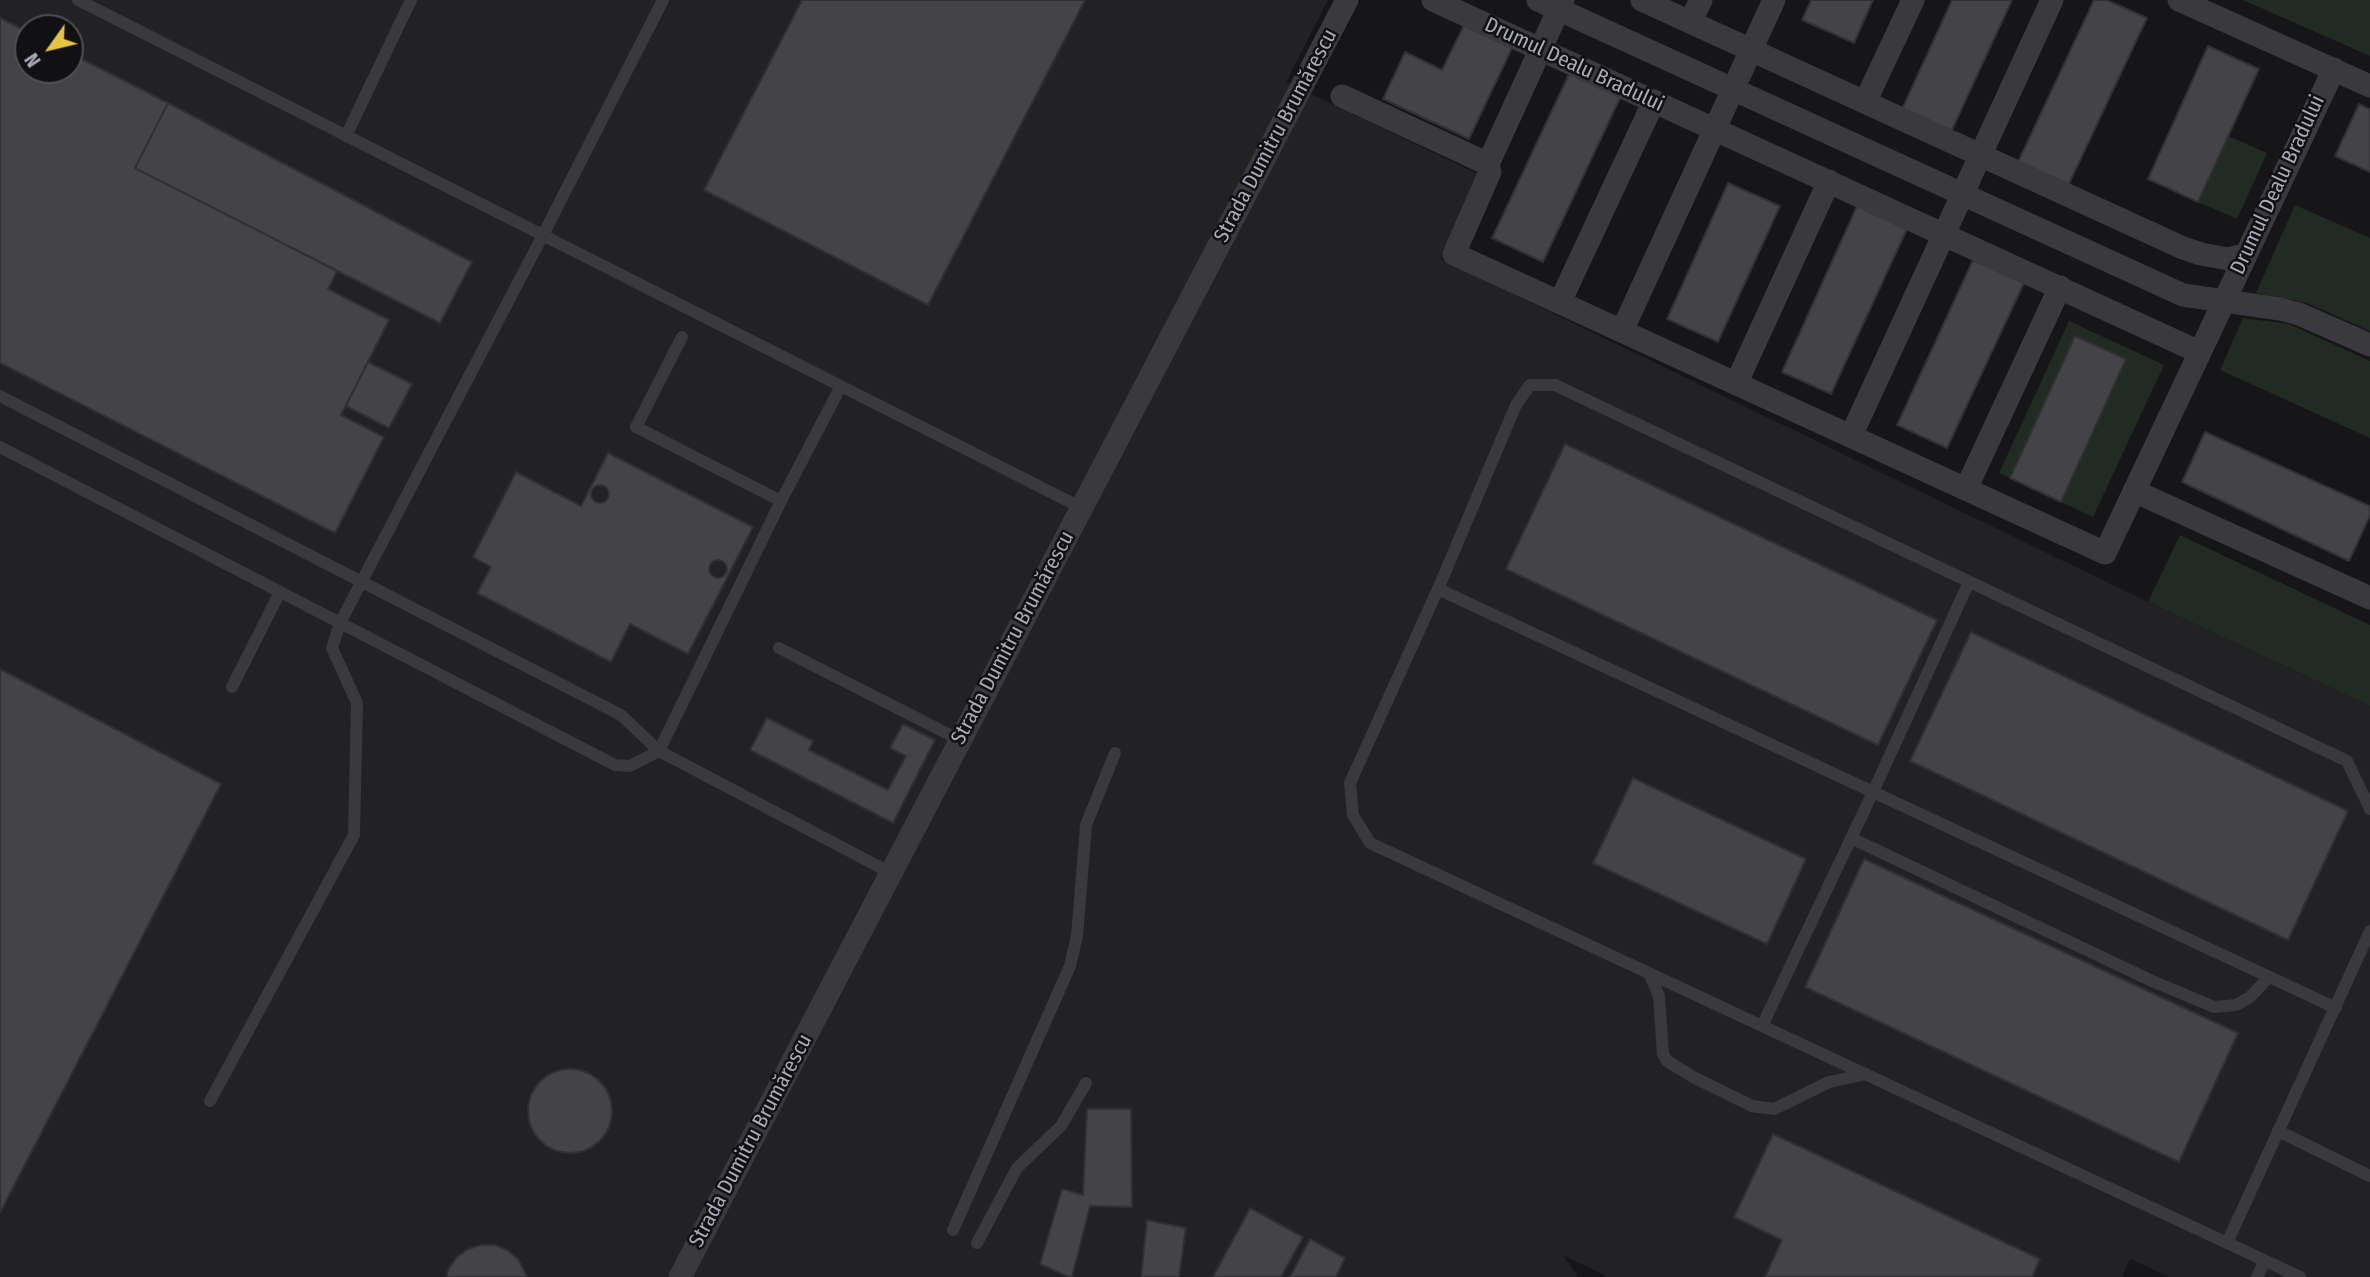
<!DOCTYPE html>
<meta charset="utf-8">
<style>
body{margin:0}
#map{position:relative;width:2370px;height:1277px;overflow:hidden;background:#161618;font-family:"Fira Sans Condensed",sans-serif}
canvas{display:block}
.north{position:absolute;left:14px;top:14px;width:70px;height:70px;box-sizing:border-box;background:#111113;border:2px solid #4e4f55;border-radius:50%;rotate:236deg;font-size:19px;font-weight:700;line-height:28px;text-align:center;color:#a9abb7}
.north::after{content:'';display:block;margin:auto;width:24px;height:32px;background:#e4c441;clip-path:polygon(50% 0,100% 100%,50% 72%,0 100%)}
</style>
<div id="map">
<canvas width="2370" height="1277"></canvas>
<div class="north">N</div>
</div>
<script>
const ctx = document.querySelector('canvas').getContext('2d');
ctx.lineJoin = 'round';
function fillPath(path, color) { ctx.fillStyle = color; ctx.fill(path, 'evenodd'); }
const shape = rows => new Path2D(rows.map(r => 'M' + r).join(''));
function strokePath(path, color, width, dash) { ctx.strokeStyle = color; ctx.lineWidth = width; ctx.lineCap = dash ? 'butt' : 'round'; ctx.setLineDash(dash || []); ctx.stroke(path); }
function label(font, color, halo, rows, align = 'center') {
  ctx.font = font + ' "Fira Sans Condensed",sans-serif'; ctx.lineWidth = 5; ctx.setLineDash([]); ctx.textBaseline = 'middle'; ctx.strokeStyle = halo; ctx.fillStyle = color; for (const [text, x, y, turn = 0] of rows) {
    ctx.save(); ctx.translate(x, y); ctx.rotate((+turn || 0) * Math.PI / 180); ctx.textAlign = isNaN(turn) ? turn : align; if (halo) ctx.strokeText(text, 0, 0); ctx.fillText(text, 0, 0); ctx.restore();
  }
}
fillPath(shape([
 [0,0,1328,0,1286,82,1478,174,1441,259,2148,602,2370,706,2370,1277,2170,1277,2130,1259,2122,1277,1609,1277,1564,1256,1578,1277,0,1277],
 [28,28,70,28,70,70,28,70]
]), '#222225');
fillPath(shape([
 [2243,0,2370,0,2370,56],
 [2228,136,2267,153,2237,219,2198,202],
 [2295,205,2370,238,2370,331,2307,303,2256,293],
 [2243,318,2289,324,2370,361,2370,438,2220,370],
 [2069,321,2164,365,2093,517,2061,502,2125,359,2075,336,2010,478,1999,473],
 [2180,535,2370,625,2370,706,2148,602]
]), '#222a24');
const building = shape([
 [802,0,1085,0,928,305,704,190,802,0],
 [1811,0,1873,0,1854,43,1802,20,1811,0],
 [1952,0,2012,0,1951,132,1902,109,1952,0],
 [2094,0,2107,0,2147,18,2068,186,2018,162,2094,0],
 [0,18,28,32,28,70,70,70,70,53,168,103,135,168,337,271,328,289,389,320,341,415,384,437,335,533,0,363,0,18],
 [1465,23,1513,46,1469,139,1383,99,1405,52,1442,70,1465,23],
 [2208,46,2259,69,2198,202,2148,179,2208,46],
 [1570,72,1621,96,1543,262,1492,238,1570,72],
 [168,103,472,262,440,323,135,168,168,103],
 [2359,104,2370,109,2370,172,2335,156,2359,104],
 [1728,183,1780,206,1718,342,1667,319,1728,183],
 [1857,206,1907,229,1831,394,1782,372,1857,206],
 [1973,260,2024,283,1947,448,1897,425,1973,260],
 [2075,336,2126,359,2061,502,2010,478,2075,336],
 [368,362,412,384,389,428,346,406,368,362],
 [2205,432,2370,506,2370,516,2349,561,2182,482,2205,432],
 [1565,444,1937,620,1878,745,1506,569,1565,444],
 [608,453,753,527,688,654,630,624,611,662,477,593,491,567,473,557,516,472,581,506,608,453],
 '591 494a9 9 0 1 1 18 0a9 9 0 1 1-18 0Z',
 '709 569a9 9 0 1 1 18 0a9 9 0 1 1-18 0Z',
 [1971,632,2348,811,2288,940,1910,761,1971,632],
 [0,669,221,784,0,1213,0,669],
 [767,718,813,741,809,750,888,790,906,756,890,748,903,724,935,740,893,823,750,750,767,718],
 [1633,778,1806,859,1767,944,1593,863,1633,778],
 [1864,859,2238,1033,2179,1162,1805,987,1864,859],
 '528 1111a42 42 0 1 1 84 0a42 42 0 1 1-84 0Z',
 [1087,1109,1131,1109,1132,1207,1090,1206,1072,1277,1069,1277,1040,1264,1062,1189,1083,1195,1087,1109],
 [1773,1134,2040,1259,2032,1277,1765,1277,1782,1240,1734,1217,1773,1134],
 [1250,1208,1303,1237,1281,1277,1213,1277,1250,1208],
 [1147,1220,1186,1228,1179,1277,1141,1277,1147,1220],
 [1310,1239,1345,1258,1336,1277,1290,1277,1310,1239],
 [481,1245,495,1245,507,1250,518,1259,527,1277,446,1277,449,1268,457,1257,468,1249,481,1245]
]);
fillPath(building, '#434348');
strokePath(building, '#313033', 2);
strokePath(shape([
 [78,0,1082,508],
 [346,136,411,0],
 [682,337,636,427,781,501],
 [0,396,621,715,659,751,891,873],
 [0,447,615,765,630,766,659,751,781,501,841,386],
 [1438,589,2336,1008],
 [779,648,960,740],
 [232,687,280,592],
 [1851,838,2150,980,2214,1007,2236,1005,2250,997,2269,977],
 [1649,973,1659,996,1663,1054,1667,1061,1695,1078,1752,1106,1774,1109,1829,1082,1866,1074],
 [1762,1026,1873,792,1969,582],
 [210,1101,354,835,357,703,332,648,340,623,543,235,663,0],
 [2278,1131,2370,1176],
 [953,1230,1070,966,1077,936,1086,825,1115,753],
 [977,1243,1017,1168,1061,1126,1086,1083],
 [2227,1243,2370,931],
 [2257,1277,2265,1261],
 [2300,1277,1370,843,1353,815,1350,783,1438,589,1516,405,1530,385,1555,385,2347,761,2370,809]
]), '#39393e', 12);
strokePath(shape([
 [1433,0,2199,352],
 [1538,0,2183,295,2280,309,2299,314,2370,345],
 [1642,0,2183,248,2201,254,2228,259,2245,255],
 [2179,0,2370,86],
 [1690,22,1701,0],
 [1342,96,1488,164],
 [1865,102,1913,0],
 [1488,164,1490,172,1454,254,2105,553,2334,69],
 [1488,164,1563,0],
 [1560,302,1654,101],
 [1622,331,1774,0],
 [1736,384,1829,181],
 [1851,436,2052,0],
 [1966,489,2060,287],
 [2134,491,2370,598],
 [680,1277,1347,0]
]), '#39393e', 23);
label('21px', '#a9abb7', '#111113', [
 ["Drumul Dealu Bradului",1574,65,25],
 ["Strada Dumitru Brumărescu",1276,136,-62],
 ["Drumul Dealu Bradului",2278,185,-65],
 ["Strada Dumitru Brumărescu",1013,638,-62],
 ["Strada Dumitru Brumărescu",751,1141,-62]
]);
</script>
